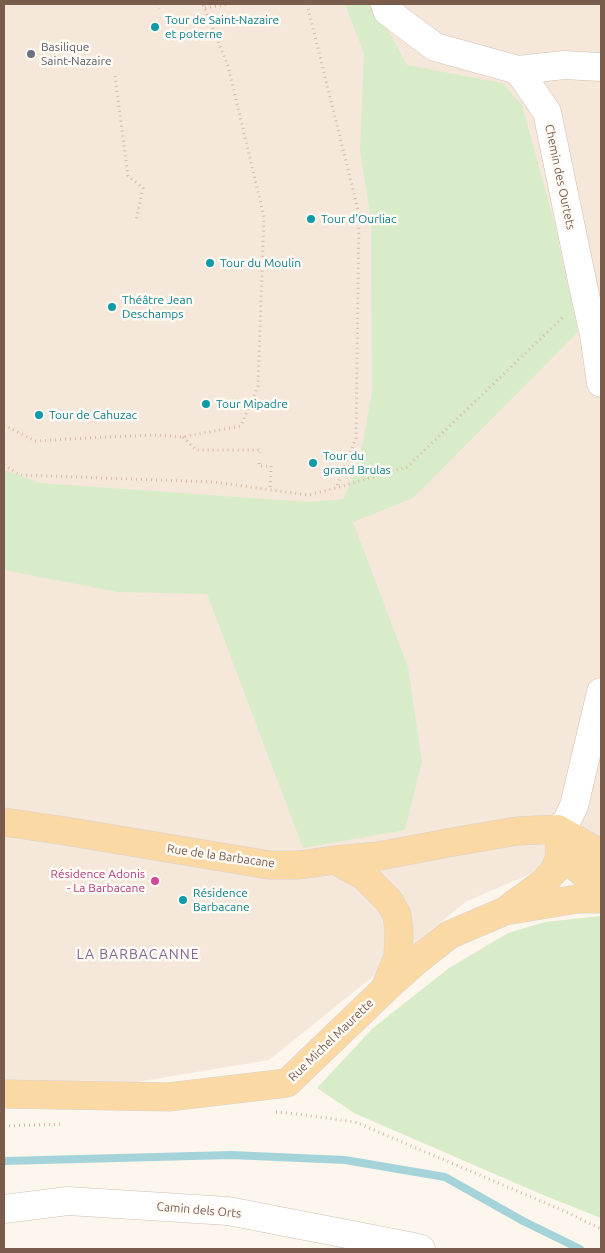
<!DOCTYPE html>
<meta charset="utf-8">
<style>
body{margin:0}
#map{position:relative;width:605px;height:1253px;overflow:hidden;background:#fdf6ec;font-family:Ubuntu,sans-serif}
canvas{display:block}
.frame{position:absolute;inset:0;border:5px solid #7a5c4d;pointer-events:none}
</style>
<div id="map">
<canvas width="605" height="1253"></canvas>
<div class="frame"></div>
</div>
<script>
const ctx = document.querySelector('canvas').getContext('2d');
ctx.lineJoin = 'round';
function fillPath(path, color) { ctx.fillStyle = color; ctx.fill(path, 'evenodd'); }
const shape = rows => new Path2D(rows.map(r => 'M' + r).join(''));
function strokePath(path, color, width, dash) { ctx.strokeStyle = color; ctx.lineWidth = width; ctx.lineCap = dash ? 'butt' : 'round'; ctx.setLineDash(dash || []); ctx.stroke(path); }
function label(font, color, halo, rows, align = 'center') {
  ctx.font = font + ' Ubuntu,sans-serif'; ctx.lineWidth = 5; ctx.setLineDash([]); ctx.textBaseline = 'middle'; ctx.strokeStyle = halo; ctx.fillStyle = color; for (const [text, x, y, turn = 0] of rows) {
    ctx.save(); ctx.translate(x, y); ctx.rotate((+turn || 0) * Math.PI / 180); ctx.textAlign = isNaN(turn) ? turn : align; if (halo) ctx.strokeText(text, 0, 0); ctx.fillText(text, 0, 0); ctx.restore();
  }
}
fillPath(shape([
 [4,4,601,4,601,871,565,859,467,901,269,1060,4,1104]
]), '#f5e8da');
fillPath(shape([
 [345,4,374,4,407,65,502,83,522,105,554,222,578,332,413,498,353,522,408,667,422,761,405,830,303,848,207,594,118,592,4,570,4,470,40,483,310,502,343,499,359,465,372,391,371,221,360,150,364,54],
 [601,916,601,1218,543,1195,354,1113,317,1088,373,1028,449,968,508,933,545,922]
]), '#d8ecc9');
strokePath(shape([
 [4,1161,231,1155,345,1160,445,1177,523,1221,580,1249]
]), '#a5d3da', 8);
const minor = shape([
 [385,4,387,11,435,47,518,70,547,112,585,295,594,334,601,383],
 [518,70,564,65,601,67],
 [558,829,566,822,574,806,601,692],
 [4,1209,68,1201,228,1211,414,1247,421,1249]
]);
const major = shape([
 [4,822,65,831,269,865,300,865,335,860,379,856,453,842,517,831,558,829],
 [558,829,601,854],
 [560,833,575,866,592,880,601,885],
 [335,860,364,876,389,901,397,915,399,931,398,957,386,986],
 [509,908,543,883,555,870,560,855,558,829],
 [4,1094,168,1097,287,1083,386,988,416,961,449,935,505,911,577,899,601,899]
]);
strokePath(minor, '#d1beb0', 29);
strokePath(major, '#dad1cd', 29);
strokePath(shape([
 [157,4,159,9],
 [307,4,359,214,356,438,336,488],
 [205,8,229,4],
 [175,33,215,34],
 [115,76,128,176,143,188,136,221],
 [4,425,35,441,106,437,158,435,182,437,241,426,258,386,264,217,228,66,203,4],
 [183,437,196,450,260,450,260,453],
 [259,463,259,466,271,466,270,490],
 [4,465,20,475,214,482,308,495,336,488,407,467,564,316],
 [276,1112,297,1114,355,1122,564,1211,601,1229],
 [4,1126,63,1124]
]), '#d9b8a5', 3, [1, 4]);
strokePath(minor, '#fff', 28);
strokePath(major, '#fbd9a5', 28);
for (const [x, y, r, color] of [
 [155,27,5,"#0f9aa8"],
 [31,54,5,"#6b7280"],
 [311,219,5,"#0f9aa8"],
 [210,263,5,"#0f9aa8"],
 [112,307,5,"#0f9aa8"],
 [206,404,5,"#0f9aa8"],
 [39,415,5,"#0f9aa8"],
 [313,463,5,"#0f9aa8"],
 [155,881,5,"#d1479c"],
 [183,900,5,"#0f9aa8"]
]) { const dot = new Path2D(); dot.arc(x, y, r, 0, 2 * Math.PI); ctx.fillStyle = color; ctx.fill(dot); strokePath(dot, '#fffaf3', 2); }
label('12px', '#0d838f', '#fffaf3', [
 ["Tour de Saint-Nazaire",165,20],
 ["et poterne",165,34],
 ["Tour d'Ourliac",321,219],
 ["Tour du Moulin",220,263],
 ["Théâtre Jean",122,300],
 ["Deschamps",122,314],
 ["Tour Mipadre",216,404],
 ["Tour de Cahuzac",49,415],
 ["Tour du",323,456],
 ["grand Brulas",323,470],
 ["Résidence",193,893],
 ["Barbacane",193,907]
], 'left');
label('12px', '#5b616d', '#fffaf3', [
 ["Basilique",41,47],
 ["Saint-Nazaire",41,61]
], 'left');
label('12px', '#7a5c4d', '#fffaf3', [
 ["Chemin des Ourtets",560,177,78],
 ["Rue de la Barbacane",221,856,8],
 ["Rue Michel Maurette",331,1040,-44],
 ["Camin dels Orts",199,1210,5]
]);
label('12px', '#b23c85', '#fffaf3', [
 ["Résidence Adonis",145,874],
 ["- La Barbacane",145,888]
], 'right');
ctx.letterSpacing = '1px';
label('14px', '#846695', '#fffaf3', [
 ["LA BARBACANNE",138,954]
]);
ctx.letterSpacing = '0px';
</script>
